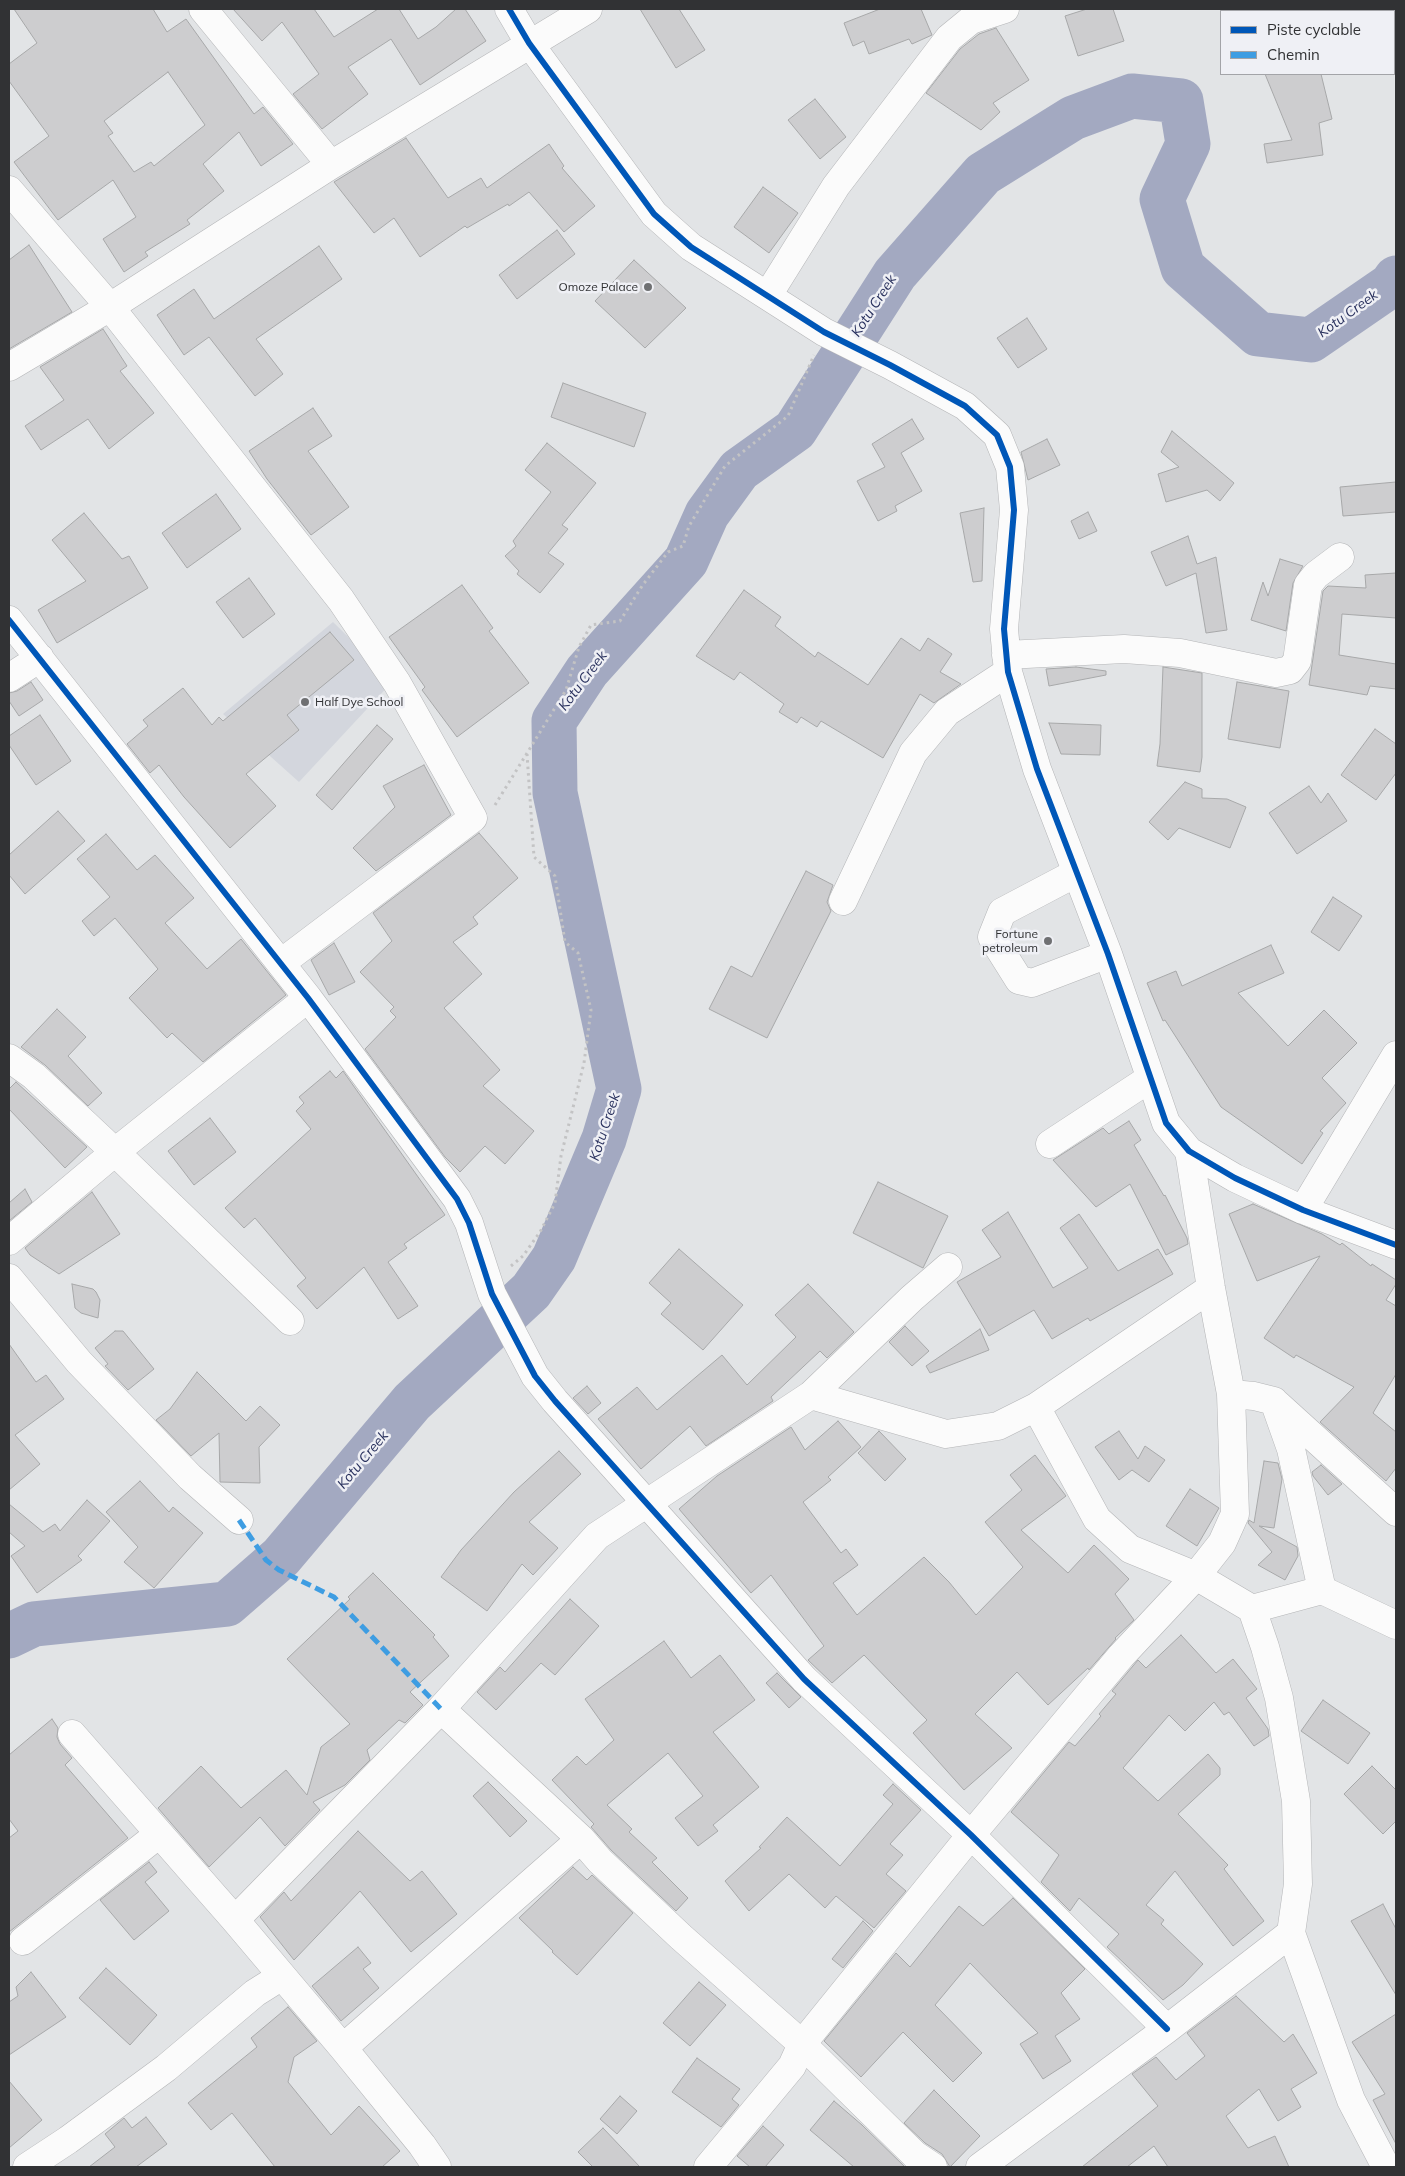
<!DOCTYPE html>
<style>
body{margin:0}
#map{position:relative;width:1405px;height:2176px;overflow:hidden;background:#e2e4e6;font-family:Mulish,sans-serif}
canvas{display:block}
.frame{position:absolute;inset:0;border:10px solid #313234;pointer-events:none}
.legend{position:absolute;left:1220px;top:10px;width:175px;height:65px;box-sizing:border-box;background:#eff0f5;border:1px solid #a3a4a8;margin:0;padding:6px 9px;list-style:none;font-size:15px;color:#313234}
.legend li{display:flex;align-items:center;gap:10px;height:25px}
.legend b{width:25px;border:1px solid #a3a4a8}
</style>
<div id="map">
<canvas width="1405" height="2176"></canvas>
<div class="frame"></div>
<ul class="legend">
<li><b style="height:6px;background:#0057b8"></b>Piste cyclable</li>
<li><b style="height:6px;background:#3e9de2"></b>Chemin</li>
</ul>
</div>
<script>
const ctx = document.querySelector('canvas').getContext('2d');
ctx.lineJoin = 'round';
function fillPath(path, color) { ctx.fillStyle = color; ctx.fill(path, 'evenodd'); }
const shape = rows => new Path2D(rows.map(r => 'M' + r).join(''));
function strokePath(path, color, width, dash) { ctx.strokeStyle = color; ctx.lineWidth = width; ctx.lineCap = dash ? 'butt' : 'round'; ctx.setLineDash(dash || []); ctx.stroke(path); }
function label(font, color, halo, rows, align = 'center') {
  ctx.font = font + ' Mulish,sans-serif'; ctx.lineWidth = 5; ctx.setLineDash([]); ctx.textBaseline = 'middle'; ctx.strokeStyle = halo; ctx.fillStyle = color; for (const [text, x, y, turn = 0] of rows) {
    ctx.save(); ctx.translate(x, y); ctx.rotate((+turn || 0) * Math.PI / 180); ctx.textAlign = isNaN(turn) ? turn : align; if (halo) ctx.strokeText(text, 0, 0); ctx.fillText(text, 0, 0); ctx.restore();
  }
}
fillPath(shape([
 [333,622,393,681,299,782,223,714]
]), '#d3d6dd');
strokePath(shape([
 [9,1636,34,1624,227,1604,281,1557,412,1402,531,1291,554,1258,604,1139,619,1089,555,793,554,721,587,671,686,561,707,514,739,470,795,430,895,274,983,174,1073,118,1132,96,1181,101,1188,144,1162,199,1183,268,1258,334,1311,340,1391,285,1396,278]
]), '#a3a9c1', 45);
const building = shape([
 [14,9,153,9,167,32,186,19,254,114,263,107,293,144,261,166,239,132,203,164,224,191,187,220,190,224,145,252,148,256,124,272,103,239,136,217,113,180,58,220,14,162,49,136,9,81,9,64,37,43,14,9],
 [168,72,205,125,154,166,151,162,134,172,108,136,113,133,104,121,168,72],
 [233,9,314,9,334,37,378,9,399,9,418,39,436,27,456,9,465,9,486,41,420,85,391,39,348,67,368,94,322,129,293,94,319,74,282,22,262,41,233,9],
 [640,9,679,9,705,50,676,68,640,9],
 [880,9,921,9,932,35,912,44,909,39,869,54,864,41,853,46,844,23,880,9],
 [1087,9,1113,9,1124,41,1078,56,1065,16,1087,9],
 [996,28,1029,80,993,103,1000,112,981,130,926,93,960,49,979,34,996,28],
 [1265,74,1321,74,1332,119,1319,123,1323,155,1267,163,1264,144,1292,140,1265,74],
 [815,99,846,137,820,159,788,120,815,99],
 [406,138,448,198,481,178,487,188,549,144,564,166,562,168,595,206,564,232,529,192,509,206,508,204,467,228,465,226,420,257,394,218,374,233,334,182,406,138],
 [763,187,798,213,769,253,734,227,763,187],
 [557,230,575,254,517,299,499,275,557,230],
 [29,245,72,312,9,349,9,260,29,245],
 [319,246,342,279,256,339,283,374,255,396,209,337,184,355,157,315,194,289,214,319,319,246],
 [634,260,686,308,645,348,595,301,634,260],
 [1027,318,1047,349,1018,368,997,338,1027,318],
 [103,329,127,366,120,371,154,413,109,449,88,419,41,450,25,426,64,400,40,367,103,329],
 [563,383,646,413,634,447,551,417,563,383],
 [313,408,332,436,308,451,349,507,311,535,267,479,249,451,313,408],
 [912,419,924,439,901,453,922,491,895,506,897,511,878,521,857,481,885,467,872,444,912,419],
 [1172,431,1234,483,1220,501,1207,490,1166,502,1158,474,1179,467,1161,452,1172,431],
 [1047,439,1060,465,1028,480,1021,452,1047,439],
 [547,443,596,483,562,525,568,529,548,553,564,564,540,593,517,574,519,571,505,556,516,546,513,541,551,492,525,470,547,443],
 [1396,482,1396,512,1343,516,1340,487,1396,482],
 [216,494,241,529,187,568,162,533,216,494],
 [984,508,982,581,973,582,960,513,984,508],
 [1088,512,1097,531,1079,539,1071,521,1088,512],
 [84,513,122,559,129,556,148,588,57,643,38,610,86,581,52,540,84,513],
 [1188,536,1197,564,1216,557,1227,630,1206,633,1196,573,1166,586,1151,552,1188,536],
 [1280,559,1303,566,1293,583,1286,631,1251,620,1263,582,1268,596,1280,559],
 [1396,573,1396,618,1342,614,1339,655,1396,664,1396,689,1370,686,1367,695,1309,685,1323,591,1328,586,1366,588,1365,575,1396,573],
 [249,578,275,614,243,638,216,602,249,578],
 [462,585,493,628,489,631,529,683,457,737,422,690,425,687,389,637,462,585],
 [744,590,781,617,775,626,815,657,818,652,868,685,901,638,920,651,928,638,952,654,940,672,961,684,934,703,920,694,883,758,821,721,817,727,801,717,797,723,779,712,784,704,740,672,734,680,696,656,744,590],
 [330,632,354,660,287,715,299,730,246,774,276,806,230,848,184,797,159,765,150,773,127,744,148,726,143,720,183,688,212,725,219,717,223,721,330,632],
 [1076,667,1106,671,1106,675,1049,686,1046,669,1076,667],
 [1163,667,1202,673,1202,757,1200,772,1157,766,1160,744,1163,667],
 [31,682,43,700,19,716,9,701,9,693,17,691,31,682],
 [1237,682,1289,691,1280,748,1228,739,1237,682],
 [40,715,71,761,36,785,9,745,9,736,40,715],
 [1049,723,1101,725,1100,755,1061,754,1049,723],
 [377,725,393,739,332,810,316,795,377,725],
 [1375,729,1396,744,1396,773,1376,800,1341,775,1375,729],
 [424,765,451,815,376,871,353,848,395,807,383,786,424,765],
 [1185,782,1202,789,1202,798,1227,799,1246,807,1230,848,1179,828,1168,840,1149,822,1185,782],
 [1309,786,1321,803,1328,793,1347,821,1297,854,1269,813,1309,786],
 [58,811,85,841,25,894,9,875,9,855,58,811],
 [479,833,518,878,473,917,478,924,453,942,482,974,444,1008,500,1070,483,1086,534,1131,505,1164,485,1146,460,1172,445,1157,365,1049,396,1017,390,1011,394,1007,360,972,392,941,373,913,479,833],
 [106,834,137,870,155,855,194,898,165,923,207,969,241,939,286,995,203,1062,172,1033,167,1038,129,998,158,969,115,918,94,936,82,921,110,897,77,859,106,834],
 [806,871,833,885,827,902,831,911,767,1038,709,1009,731,966,752,977,806,871],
 [1333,897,1362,916,1339,951,1311,932,1333,897],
 [334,943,355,982,329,995,311,960,334,943],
 [1271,945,1284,973,1238,993,1288,1046,1324,1010,1357,1043,1322,1078,1346,1103,1320,1131,1323,1133,1302,1164,1221,1107,1165,1020,1163,1021,1147,983,1176,971,1182,986,1271,945],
 [57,1009,86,1037,68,1056,102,1093,88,1106,45,1065,21,1047,57,1009],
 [330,1071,336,1078,343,1071,445,1215,404,1244,407,1248,388,1262,418,1306,398,1319,364,1267,317,1309,297,1286,306,1278,255,1218,244,1228,225,1208,311,1129,296,1111,304,1103,299,1097,330,1071],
 [16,1082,87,1147,65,1168,9,1109,9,1089,16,1082],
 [210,1118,236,1152,194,1185,168,1151,210,1118],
 [1129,1121,1141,1140,1134,1145,1164,1196,1165,1195,1187,1238,1188,1244,1166,1255,1130,1184,1096,1207,1053,1160,1103,1128,1109,1134,1129,1121],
 [878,1182,948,1216,923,1268,853,1233,878,1182],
 [25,1189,32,1202,9,1221,9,1203,25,1189],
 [92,1192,120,1234,59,1274,30,1255,25,1248,92,1192],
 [1253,1204,1322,1234,1340,1245,1342,1243,1371,1266,1372,1264,1396,1280,1396,1284,1386,1300,1396,1306,1396,1374,1373,1413,1396,1432,1396,1468,1386,1481,1320,1422,1354,1387,1296,1355,1294,1358,1264,1338,1320,1256,1257,1281,1229,1214,1253,1204],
 [1008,1212,1053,1288,1088,1268,1060,1228,1079,1214,1118,1271,1158,1249,1173,1274,1090,1321,1088,1318,1052,1339,1034,1310,989,1336,957,1282,1001,1257,982,1230,1008,1212],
 [679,1249,743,1305,703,1350,661,1314,671,1303,649,1283,679,1249],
 [72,1284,93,1289,96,1292,100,1300,98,1318,81,1313,75,1308,72,1284],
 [808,1284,854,1332,827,1358,820,1351,771,1397,773,1401,706,1446,690,1426,641,1469,598,1419,637,1387,657,1410,722,1355,747,1385,796,1337,775,1315,808,1284],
 [905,1326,929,1351,912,1366,889,1342,905,1326],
 [980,1329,989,1350,930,1373,926,1366,980,1329],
 [115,1331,123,1331,154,1369,128,1390,105,1366,108,1364,95,1348,115,1331],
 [9,1344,36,1382,46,1375,64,1399,15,1435,40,1464,9,1490,9,1344],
 [197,1372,246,1421,260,1406,280,1425,259,1447,260,1483,220,1482,219,1433,191,1456,156,1420,170,1409,197,1372],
 [587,1386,601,1403,588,1414,573,1398,587,1386],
 [838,1421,861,1447,828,1477,831,1480,803,1502,841,1553,846,1549,858,1565,833,1583,857,1615,924,1557,949,1582,976,1615,1023,1567,985,1522,1022,1490,1010,1475,1035,1455,1066,1496,1021,1530,1068,1573,1094,1545,1129,1579,1115,1594,1134,1620,1115,1638,1116,1639,1089,1670,1088,1668,1048,1705,1017,1672,975,1714,1012,1748,964,1790,913,1733,927,1720,864,1655,832,1683,808,1660,824,1646,771,1575,751,1593,679,1509,717,1476,791,1427,805,1450,838,1421],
 [879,1431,906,1459,885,1481,858,1453,879,1431],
 [1119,1431,1138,1459,1145,1446,1165,1460,1149,1482,1132,1470,1119,1480,1095,1447,1119,1431],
 [559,1451,581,1474,529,1522,558,1548,533,1575,522,1564,487,1611,441,1577,461,1550,514,1492,559,1451],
 [1264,1461,1278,1463,1282,1479,1274,1528,1259,1526,1297,1547,1298,1556,1285,1580,1258,1565,1272,1552,1248,1523,1249,1520,1254,1523,1264,1461],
 [1321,1465,1342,1484,1328,1495,1313,1476,1312,1472,1321,1465],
 [140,1481,169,1512,173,1507,203,1533,154,1588,124,1562,138,1547,106,1512,140,1481],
 [1190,1489,1219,1508,1197,1546,1166,1526,1190,1489],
 [87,1500,110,1521,78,1556,82,1560,37,1593,11,1556,25,1546,9,1532,9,1504,43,1532,55,1524,60,1531,87,1500],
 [373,1573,435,1635,433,1637,449,1656,410,1692,423,1705,405,1723,399,1720,367,1750,370,1760,345,1785,313,1802,320,1810,285,1846,260,1817,209,1867,158,1808,201,1766,241,1808,286,1770,307,1795,321,1747,350,1724,287,1659,350,1599,348,1597,373,1573],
 [570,1599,599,1626,555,1675,541,1663,496,1710,477,1692,500,1667,505,1672,570,1599],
 [1181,1635,1216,1673,1233,1659,1257,1689,1246,1698,1268,1729,1269,1736,1254,1746,1229,1712,1224,1715,1214,1702,1185,1731,1169,1715,1123,1768,1158,1801,1208,1754,1220,1768,1220,1775,1178,1814,1228,1865,1224,1869,1264,1921,1233,1946,1175,1871,1146,1905,1164,1920,1161,1924,1203,1964,1183,1985,1163,2000,1107,1947,1119,1934,1079,1898,1070,1911,1041,1882,1059,1855,1011,1812,1069,1742,1075,1746,1101,1716,1099,1714,1116,1694,1112,1691,1138,1660,1146,1668,1181,1635],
 [664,1641,691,1678,720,1655,755,1700,713,1732,759,1787,713,1825,718,1831,698,1846,675,1818,703,1796,668,1753,607,1805,632,1829,629,1832,657,1858,652,1862,688,1898,676,1911,611,1850,591,1827,594,1824,552,1780,577,1756,586,1765,614,1740,585,1699,664,1641],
 [777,1673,801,1697,789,1708,766,1683,777,1673],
 [1323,1700,1370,1733,1348,1764,1301,1731,1323,1700],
 [52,1719,58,1728,57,1737,60,1744,72,1758,65,1765,128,1838,9,1932,9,1838,18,1831,9,1819,9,1755,52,1719],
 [1372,1766,1396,1790,1396,1821,1383,1834,1344,1794,1372,1766],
 [488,1782,527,1821,510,1837,473,1796,488,1782],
 [893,1784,921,1810,890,1844,903,1855,886,1874,906,1891,874,1928,836,1896,825,1908,789,1874,749,1911,725,1881,761,1848,759,1847,787,1817,840,1866,893,1804,883,1795,893,1784],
 [358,1831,410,1881,422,1871,457,1914,411,1952,360,1891,294,1960,260,1917,284,1892,291,1901,358,1831],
 [149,1862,157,1872,145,1882,169,1911,134,1940,100,1900,149,1862],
 [573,1867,587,1880,592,1875,633,1913,577,1975,552,1952,553,1951,519,1918,573,1867],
 [1013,1898,1085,1969,1061,1993,1080,2019,1055,2036,1071,2061,1043,2079,1020,2044,1038,2033,970,1963,935,2005,982,2053,953,2082,903,2032,861,2077,824,2041,896,1953,910,1967,959,1906,983,1926,1013,1898],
 [1383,1904,1396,1929,1396,1995,1351,1921,1383,1904],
 [863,1921,873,1931,843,1968,832,1959,863,1921],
 [358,1947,371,1963,363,1969,379,1988,341,2021,312,1986,358,1947],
 [106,1968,157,2015,130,2045,79,1998,106,1968],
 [31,1972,66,2017,9,2055,9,2002,18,1996,16,1987,31,1972],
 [699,1982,726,2005,690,2046,663,2023,699,1982],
 [1236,1996,1284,2042,1293,2034,1317,2073,1291,2089,1301,2107,1278,2121,1259,2089,1226,2116,1248,2148,1275,2136,1289,2167,1168,2167,1154,2146,1127,2167,1082,2167,1158,2106,1132,2074,1156,2057,1176,2080,1205,2056,1187,2033,1236,1996],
 [288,2007,317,2041,294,2057,288,2082,331,2135,359,2106,400,2151,382,2167,275,2167,232,2113,211,2130,188,2103,257,2047,251,2038,288,2007],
 [1396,2014,1396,2144,1373,2100,1385,2094,1352,2042,1396,2014],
 [697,2058,740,2089,732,2099,739,2105,721,2127,672,2092,697,2058],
 [9,2081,42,2120,9,2148,9,2081],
 [934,2090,980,2136,950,2167,942,2154,925,2143,904,2123,934,2090],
 [620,2096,637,2111,617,2134,600,2119,620,2096],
 [834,2101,862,2125,905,2167,854,2167,810,2130,834,2101],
 [146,2117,167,2144,136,2167,89,2167,115,2147,105,2134,124,2118,132,2128,146,2117],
 [763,2126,784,2145,765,2167,750,2167,737,2156,763,2126],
 [603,2128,640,2167,593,2167,578,2152,603,2128]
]);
fillPath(building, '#cdcdcf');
strokePath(building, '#a7a8a9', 1);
const minor = shape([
 [203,9,331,165],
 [509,9,529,43,654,214,691,247,824,332,890,365,965,406,997,435,1010,467,1014,510,1004,629,1008,672,1037,769,1108,954,1166,1123,1189,1151,1235,1178,1303,1210,1396,1245],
 [9,190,110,307,341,600,397,683,473,818,281,963],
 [768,295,836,186,949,38,971,20,1005,9],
 [9,367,110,307,331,165,588,9],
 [9,620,308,998,457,1199,469,1223,492,1294,535,1376,555,1401,804,1679,971,1835,1167,2029],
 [1006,655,1124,649,1180,653,1276,673,1290,670,1297,661,1308,585,1316,575,1340,557],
 [9,678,40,658],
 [1076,873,1002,912,992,937,1019,980,1032,983,1108,954],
 [843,901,913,753,947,712,1008,672],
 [9,1058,34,1076,115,1152,290,1321],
 [1050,1144,1149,1079],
 [1189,1151,1211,1288,1231,1394,1254,1396,1274,1401,1291,1449,1322,1590],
 [1303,1210,1396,1055],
 [9,1241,115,1152,308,998],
 [9,1278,79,1362,190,1477,239,1520],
 [811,1395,946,1434,998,1426,1036,1407,1211,1288],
 [1277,1404,1396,1512],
 [1036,1407,1097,1519,1130,1549,1196,1576,1252,1609,1322,1590,1396,1625],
 [1252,1609,1265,1647,1279,1698,1296,1801,1298,1884,1291,1933,1351,2100,1386,2167],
 [441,1709,581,1839,600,1861,681,1937,802,2044,915,2155,933,2167],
 [72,1734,235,1920,343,2048,422,2145,437,2167],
 [235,1920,441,1709,597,1536,811,1395,912,1298,948,1267],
 [23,1941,159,1834],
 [343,2048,581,1839],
 [27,2167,68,2140,166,2068,255,1993,282,1976],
 [708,2167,792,2066,802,2044,971,1835,1121,1656,1196,1576,1222,1543,1235,1514,1231,1394],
 [980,2167,1167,2029,1291,1933]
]);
strokePath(minor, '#b4b5b7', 29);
strokePath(shape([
 [495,805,566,690,579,647,591,625,620,621,642,586,668,552,683,546,689,526,725,466,788,416,814,355],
 [511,1266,523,1256,540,1232,555,1203,561,1156,584,1063,591,1010,578,953,565,942,555,876,534,857,527,754]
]), '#c3c3c4', 3, [2.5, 4]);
strokePath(minor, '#fbfbfb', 28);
strokePath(shape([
 [239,1520,266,1560,279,1570,334,1597,441,1709]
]), '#3e9de2', 5, [10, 5]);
strokePath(shape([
 [509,9,529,43,654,214,691,247,824,332,890,365,965,406,997,435,1010,467,1014,510,1004,629,1008,672,1037,769,1108,954,1166,1123,1189,1151,1235,1178,1303,1210,1396,1245],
 [9,620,308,998,457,1199,469,1223,492,1294,535,1376,555,1401,804,1679,971,1835,1167,2029]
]), '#0057b8', 6);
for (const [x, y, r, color] of [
 [648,287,5,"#6f7072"],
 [305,702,5,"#6f7072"],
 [1048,941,5,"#6f7072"]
]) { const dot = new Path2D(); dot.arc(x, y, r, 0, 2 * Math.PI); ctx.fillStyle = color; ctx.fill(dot); strokePath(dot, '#eff0f5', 2); }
label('12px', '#313234', '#eff0f5', [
 ["Omoze Palace",638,287],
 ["Half Dye School",315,702,"left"],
 ["Fortune",1038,934],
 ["petroleum",1038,948]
], 'right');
label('italic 14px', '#28305d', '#eff0f5', [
 ["Kotu Creek",874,306,-57],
 ["Kotu Creek",1348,314,-36],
 ["Kotu Creek",583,681,-53],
 ["Kotu Creek",605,1127,-72],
 ["Kotu Creek",363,1460,-50]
]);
</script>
